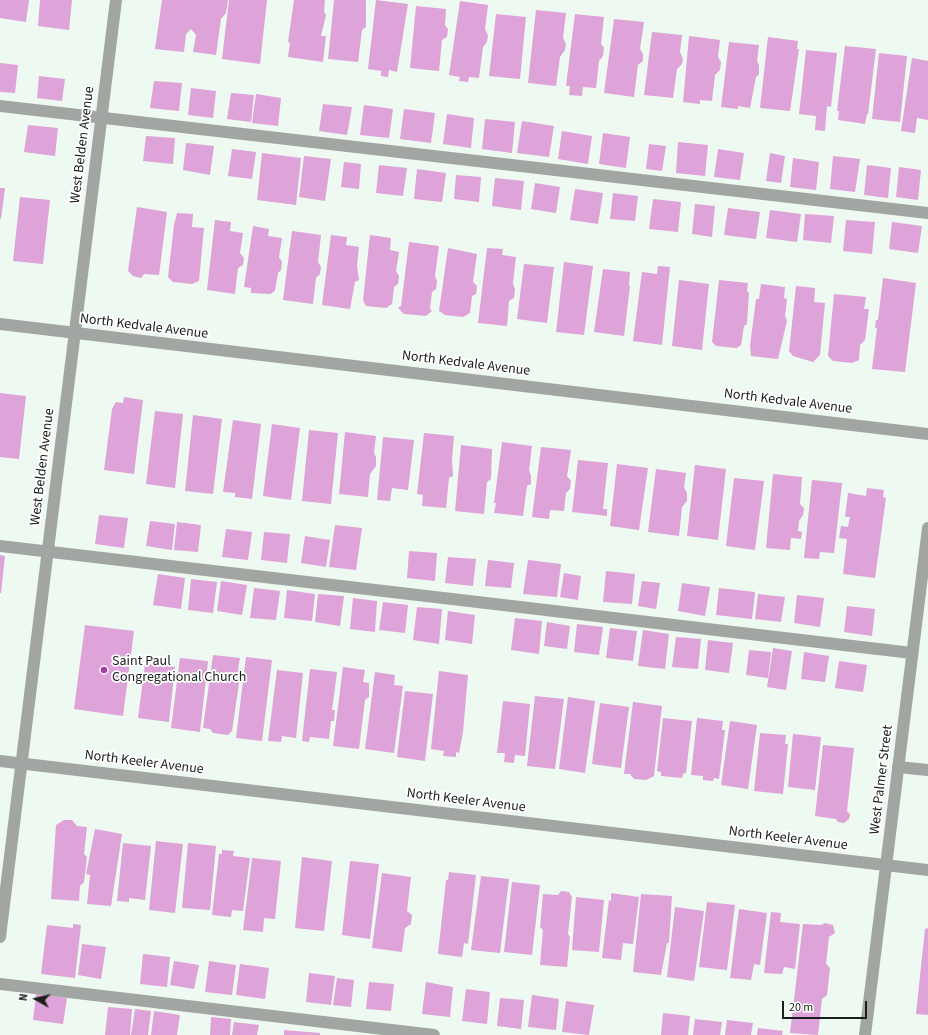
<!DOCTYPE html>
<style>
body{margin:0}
#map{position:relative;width:928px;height:1035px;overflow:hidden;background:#eef9f1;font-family:"Source Sans 3",sans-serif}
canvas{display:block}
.north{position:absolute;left:16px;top:979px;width:40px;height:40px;-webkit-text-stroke:3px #fff;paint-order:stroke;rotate:278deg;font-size:11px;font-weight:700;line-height:16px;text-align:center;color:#1b1f1c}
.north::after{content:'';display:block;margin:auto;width:14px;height:18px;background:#1b1f1c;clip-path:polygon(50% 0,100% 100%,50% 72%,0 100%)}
.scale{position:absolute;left:782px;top:1001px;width:85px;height:18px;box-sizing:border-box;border:2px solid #1b1f1c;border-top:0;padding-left:5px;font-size:12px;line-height:14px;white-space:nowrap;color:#1b1f1c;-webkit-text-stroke:3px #fff;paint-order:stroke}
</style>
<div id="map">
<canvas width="928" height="1035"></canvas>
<div class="north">N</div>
<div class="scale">20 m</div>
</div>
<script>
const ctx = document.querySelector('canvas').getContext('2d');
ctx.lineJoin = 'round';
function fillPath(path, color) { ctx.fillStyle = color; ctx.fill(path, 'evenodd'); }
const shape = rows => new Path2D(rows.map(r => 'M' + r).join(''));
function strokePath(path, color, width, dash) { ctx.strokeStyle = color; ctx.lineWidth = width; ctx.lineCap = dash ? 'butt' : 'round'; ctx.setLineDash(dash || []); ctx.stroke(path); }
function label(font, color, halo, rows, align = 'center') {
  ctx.font = font + ' "Source Sans 3",sans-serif'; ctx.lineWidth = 3.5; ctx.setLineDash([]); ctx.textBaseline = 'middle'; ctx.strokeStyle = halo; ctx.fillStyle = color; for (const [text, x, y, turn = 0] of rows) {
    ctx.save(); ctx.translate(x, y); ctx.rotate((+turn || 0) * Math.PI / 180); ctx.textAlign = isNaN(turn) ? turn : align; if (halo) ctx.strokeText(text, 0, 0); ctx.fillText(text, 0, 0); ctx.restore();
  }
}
fillPath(shape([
 [0,0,29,0,26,22,0,18],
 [40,0,72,0,69,30,38,26],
 [162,0,228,0,226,13,221,19,216,55,193,52,196,35,191,29,186,34,184,52,155,49],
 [229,0,267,0,260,64,222,59],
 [294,0,325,0,324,11,326,15,321,36,326,36,323,62,288,57,290,43,288,42],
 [334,0,366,0,366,27,362,30,358,62,328,59],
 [376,0,408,4,397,72,389,70,388,77,381,76,381,71,368,69],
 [460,1,488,5,485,29,488,35,487,42,483,47,479,78,469,77,468,82,459,81,460,77,449,75],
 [416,6,446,9,445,25,448,29,447,37,442,40,439,71,410,68],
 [536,10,566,13,563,38,566,44,565,50,560,57,556,86,528,83],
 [496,14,526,17,520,79,489,76],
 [575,14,604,17,601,44,604,48,603,56,599,61,596,88,583,87,582,96,569,95,570,86,566,86],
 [614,19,644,22,640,49,643,54,643,61,638,65,634,97,604,93],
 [652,32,682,35,680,52,683,59,682,64,677,69,673,98,644,95],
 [689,36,720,40,718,57,721,62,720,70,715,75,712,101,700,100,700,104,683,102],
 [768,37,798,41,797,49,799,49,790,111,760,108],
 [729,42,759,45,757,61,759,65,759,74,756,77,750,108,738,106,738,109,721,107],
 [845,46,876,49,868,114,867,114,865,124,838,120,839,111,837,111],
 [806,50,837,53,831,107,827,106,825,131,815,130,816,116,799,114],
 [879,53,907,56,900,122,872,119],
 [912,58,928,61,928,120,917,118,915,133,901,131],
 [0,63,18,65,15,93,0,92],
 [39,76,65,79,62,101,37,98],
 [154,81,182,83,179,111,150,108],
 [191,88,216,91,213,118,188,115],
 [231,93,254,95,251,122,227,119],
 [256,94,281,98,278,126,252,123],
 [323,104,352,107,347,135,319,131],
 [364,105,393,109,389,138,360,135],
 [404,109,435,113,431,143,400,139],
 [447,114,474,118,471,148,443,144],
 [485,119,515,122,512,153,482,149],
 [522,121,554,126,549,157,517,153],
 [28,125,58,128,55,156,24,152],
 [562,131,592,136,588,164,558,159],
 [603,133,630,137,626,168,599,164],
 [146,136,175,138,173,164,143,161],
 [678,142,708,145,705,176,676,173],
 [186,143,214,146,210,175,183,170],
 [649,144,666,146,662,171,646,169],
 [232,149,256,152,252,179,228,176],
 [718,149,744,153,740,180,714,177],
 [262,153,301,158,296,205,257,200],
 [770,153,785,156,781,183,766,181],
 [304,156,331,159,325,201,299,197],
 [833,156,860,159,855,192,830,189],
 [793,158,819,162,816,190,790,187],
 [344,162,361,164,359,189,341,187],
 [379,165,407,168,403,196,376,193],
 [867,165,891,168,888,198,864,195],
 [899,167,921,170,918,200,896,197],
 [417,169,446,173,442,202,414,199],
 [456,175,481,177,479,202,454,199],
 [495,178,524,181,521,210,492,206],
 [535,183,560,187,556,213,531,209],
 [0,188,5,188,1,219,0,219],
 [575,189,603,193,598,224,570,220],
 [613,193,638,196,635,221,610,219],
 [20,197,50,200,43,264,13,261],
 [653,199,681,202,678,232,649,229],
 [695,204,715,206,712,237,692,234],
 [137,207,167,212,159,275,144,274,141,278,133,276,128,271],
 [728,208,760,212,756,239,724,235],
 [770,210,801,214,797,242,766,238],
 [177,213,193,214,192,227,204,228,199,281,192,284,173,282,168,277,174,225],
 [805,214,834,216,831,243,803,240],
 [215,220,231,222,230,231,243,233,240,253,244,258,243,265,238,268,235,294,207,290],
 [846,220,875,222,872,254,843,251],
 [892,222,922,226,918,253,889,249],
 [253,226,269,229,268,236,282,238,279,257,282,262,281,270,278,273,275,291,270,294,251,293,251,288,244,287],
 [292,231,321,235,318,262,321,267,320,274,316,278,313,304,283,300],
 [331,235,347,237,346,245,359,247,357,266,359,280,355,282,350,309,322,305],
 [370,235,391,238,390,250,399,252,396,271,399,276,398,284,394,287,392,304,386,308,366,306,363,300],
 [409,242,439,246,435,276,437,281,436,289,432,292,430,309,432,311,426,316,404,314,398,308,401,306],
 [448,248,477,254,473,282,477,286,476,294,472,296,470,313,463,317,445,315,439,311],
 [487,248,503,249,502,255,516,257,513,283,515,290,514,298,509,301,507,326,478,323],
 [564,262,593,266,584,335,556,332],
 [524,264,554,267,547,323,517,319],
 [658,266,670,267,662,345,633,341,642,272,657,274],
 [603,269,630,272,629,286,630,286,624,336,594,332],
 [883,278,916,283,905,372,872,369,877,328,875,328,876,320,878,320],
 [679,280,709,284,702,350,672,346],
 [719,280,748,283,747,292,749,292,747,324,744,326,741,345,737,348,716,346,712,342],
 [761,284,785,287,784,298,787,299,785,316,787,321,778,359,751,356,750,346,756,299,759,299],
 [796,286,815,288,814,302,825,303,820,355,813,362,793,356,789,351],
 [834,294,866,297,864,309,869,309,865,340,860,345,859,360,852,363,833,361,828,356],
 [0,393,26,396,19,459,0,457],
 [124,397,143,400,134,474,104,470,112,409,116,402,123,403],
 [155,411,183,414,175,488,146,484],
 [193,415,222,419,213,494,185,491],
 [233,420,261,424,252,499,235,497,235,493,223,492],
 [272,424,300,428,291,500,263,496],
 [309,430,338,433,331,504,302,501],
 [345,432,376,436,374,453,376,457,376,466,370,474,368,497,339,494],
 [424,433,454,436,452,460,453,476,449,478,446,508,422,506,423,495,417,494],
 [383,437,414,440,408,490,392,488,390,501,377,500],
 [502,442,532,446,529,470,531,476,531,484,527,486,523,516,494,513,496,503,494,503],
 [461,445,492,449,491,479,487,482,484,514,455,511],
 [541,447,571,450,567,476,571,481,570,489,566,493,564,511,550,510,549,519,532,517],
 [578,460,608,463,603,509,607,509,607,516,572,512],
 [617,464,648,468,639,530,610,526],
 [695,465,726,469,718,540,687,536],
 [656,469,686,473,684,487,687,493,687,501,682,507,679,536,648,532],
 [773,474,802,477,800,504,804,508,803,515,799,521,798,531,802,532,801,539,791,538,790,550,766,548],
 [734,478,764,481,755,550,726,546],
 [812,480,842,483,834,553,820,552,819,559,804,558],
 [867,488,884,490,883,497,886,498,875,578,843,574,847,539,839,538,841,526,848,527,850,517,845,517,848,493,866,496],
 [99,515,128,518,124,548,95,544],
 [150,521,175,524,172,550,146,546],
 [177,522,201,525,198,552,174,550],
 [335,525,362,528,356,570,329,567],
 [226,529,252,532,248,560,222,557],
 [264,532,290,534,287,563,261,560],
 [305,536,330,540,326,567,301,563],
 [409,551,437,553,435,581,407,578],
 [0,555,5,556,1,593,0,593],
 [448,557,476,559,473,586,445,583],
 [488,560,514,563,511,588,485,586],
 [528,560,561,564,557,597,523,594],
 [606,571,635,574,632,604,603,602],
 [564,573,581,576,578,600,560,597],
 [158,574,185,578,181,609,153,605],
 [191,579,217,582,213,613,188,610],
 [221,581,247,585,242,615,217,611],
 [642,581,660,583,656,609,638,606],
 [682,583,710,587,705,616,678,611],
 [254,588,280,591,276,620,250,618],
 [719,588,755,592,752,619,716,615],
 [287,590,315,594,312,621,284,618],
 [318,594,344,596,340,626,315,622],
 [758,594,785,597,781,622,755,619],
 [797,595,824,598,820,627,794,623],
 [353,598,377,601,375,632,350,629],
 [383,602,408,605,405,633,379,630],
 [847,606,875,609,872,636,844,632],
 [417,607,442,609,439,644,413,640],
 [448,611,475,615,472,644,445,640],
 [515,618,542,621,539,654,511,650],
 [547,622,570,626,567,649,544,646],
 [577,624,603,627,599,655,574,652],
 [85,625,134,631,123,716,74,709],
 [610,628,637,631,633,661,606,658],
 [643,630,669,634,665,669,638,666],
 [676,637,701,639,698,669,672,667],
 [708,640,733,643,729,673,705,670],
 [773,648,792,651,786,690,767,687],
 [749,650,771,652,768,678,746,675],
 [804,652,829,656,825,682,801,679],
 [213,655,240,658,238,669,241,670,232,731,228,735,213,733,210,729,203,728],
 [246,657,272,660,262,741,236,738],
 [180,658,208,661,200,732,171,728],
 [839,661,867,665,863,692,835,688],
 [145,664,175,667,169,722,138,718],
 [343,667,365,670,363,682,369,683,369,697,365,700,359,749,333,746],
 [310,669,337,672,332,710,335,710,334,721,331,721,329,739,310,737,309,742,302,741],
 [277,670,303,673,296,738,282,736,281,742,268,741],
 [439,671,468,675,463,732,459,753,456,752,456,757,443,756,444,751,431,749],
 [375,672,395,675,394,685,403,686,394,753,365,749],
 [405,691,433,694,425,761,397,757],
 [535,696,564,699,555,769,527,766],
 [568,697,595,701,585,773,559,769],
 [503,701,530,704,525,756,515,755,514,763,504,762,505,753,497,753],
 [633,702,662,706,654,776,646,780,634,779,630,774,624,774],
 [600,703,629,707,621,768,592,764],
 [663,718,692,721,686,773,683,774,682,778,661,776,661,772,657,771],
 [697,718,723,721,722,730,725,730,719,779,714,778,713,781,703,780,703,776,691,775],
 [730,721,757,725,748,789,721,785],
 [760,733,786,735,785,744,788,744,783,794,754,791],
 [793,734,821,737,815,790,788,787],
 [823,745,854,748,847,811,850,814,849,819,844,823,838,822,836,819,815,816],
 [64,820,72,820,77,826,87,827,84,854,87,857,84,882,80,886,79,901,51,899,56,825],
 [95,829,122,834,111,906,87,904,90,875,86,874],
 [156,841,183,844,175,913,149,910],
 [123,843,151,846,145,900,129,898,129,902,117,901],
 [188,843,216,846,210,910,182,908],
 [222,850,234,851,233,856,250,858,243,911,232,910,231,917,212,915,219,854,222,854],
 [302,857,332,861,324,931,295,928],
 [252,858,281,861,275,919,264,918,263,932,243,930],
 [350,861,379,864,370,939,342,935],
 [449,872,476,875,468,944,464,943,462,957,438,954,446,880,448,880],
 [382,873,411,877,407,911,412,915,411,924,405,928,402,952,372,948],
 [481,876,509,879,500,953,471,950],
 [512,882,540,885,532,955,504,952],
 [561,891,569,892,572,897,568,934,570,937,567,967,540,965,543,930,540,927,543,894,558,895],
 [611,893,639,897,633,944,623,943,621,960,602,958,609,900,611,901],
 [641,894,672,896,669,943,667,943,661,975,633,972],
 [576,897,604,900,599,952,572,950],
 [707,902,735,905,727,970,699,967],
 [675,907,704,911,694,981,667,977],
 [739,909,767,913,760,965,754,964,751,980,730,978],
 [771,912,781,913,780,922,800,924,795,969,784,967,782,974,764,973],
 [825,923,833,925,835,933,829,937,826,964,830,968,827,995,822,999,818,1035,790,1033,803,924,821,925],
 [73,924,81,925,75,978,41,974,47,925,73,928],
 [928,928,928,1015,916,1014,925,929],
 [82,944,106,947,101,979,78,975],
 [143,954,170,957,167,987,140,984],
 [174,961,199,965,194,989,170,985],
 [209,961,236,965,232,995,205,992],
 [240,964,269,968,265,999,236,995],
 [309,973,335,976,331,1005,306,1002],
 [337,978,354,980,351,1007,333,1005],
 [369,982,394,984,391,1011,366,1009],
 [426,982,453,987,450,1017,422,1014],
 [466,989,490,992,487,1024,462,1021],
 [36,994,67,998,63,1024,33,1020],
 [532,995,559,999,556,1030,528,1027],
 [500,998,524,1000,521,1029,497,1026],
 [566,1001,594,1005,589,1035,562,1032],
 [108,1007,132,1009,130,1035,105,1035],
 [135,1009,151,1011,148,1035,131,1035],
 [154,1011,180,1015,177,1035,151,1035],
 [663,1013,690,1016,688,1035,661,1035],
 [211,1017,231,1019,230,1035,210,1035],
 [695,1019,722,1022,720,1035,693,1035],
 [727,1020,753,1023,751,1035,725,1035],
 [234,1022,259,1025,257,1035,232,1035],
 [758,1028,783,1031,782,1035,757,1035],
 [284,1030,320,1033,320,1035,284,1035]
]), '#dea3d9');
strokePath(shape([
 [0,106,928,213],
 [0,546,912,653],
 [898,767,928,770],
 [0,984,434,1035]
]), '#a1a6a2', 12);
strokePath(shape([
 [0,324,928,434],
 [0,761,928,870],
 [0,937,116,0],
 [865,1035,928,528]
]), '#a1a6a2', 12);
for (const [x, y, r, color] of [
 [104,670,4,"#a63ea2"]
]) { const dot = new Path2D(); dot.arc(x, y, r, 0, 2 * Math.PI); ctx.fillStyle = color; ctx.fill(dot); strokePath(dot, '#fff', 1.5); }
label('14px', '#1b1f1c', '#fff', [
 ["West Belden Avenue",83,145,-83],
 ["North Kedvale Avenue",144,327,7],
 ["North Kedvale Avenue",466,364,7],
 ["North Kedvale Avenue",788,402,7],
 ["West Belden Avenue",43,467,-83],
 ["North Keeler Avenue",144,763,7],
 ["West Palmer Street",882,780,-83],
 ["North Keeler Avenue",466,801,7],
 ["North Keeler Avenue",788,839,7]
]);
label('14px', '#1b1f1c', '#fff', [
 ["Saint Paul",112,662],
 ["Congregational Church",112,678]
], 'left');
</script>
